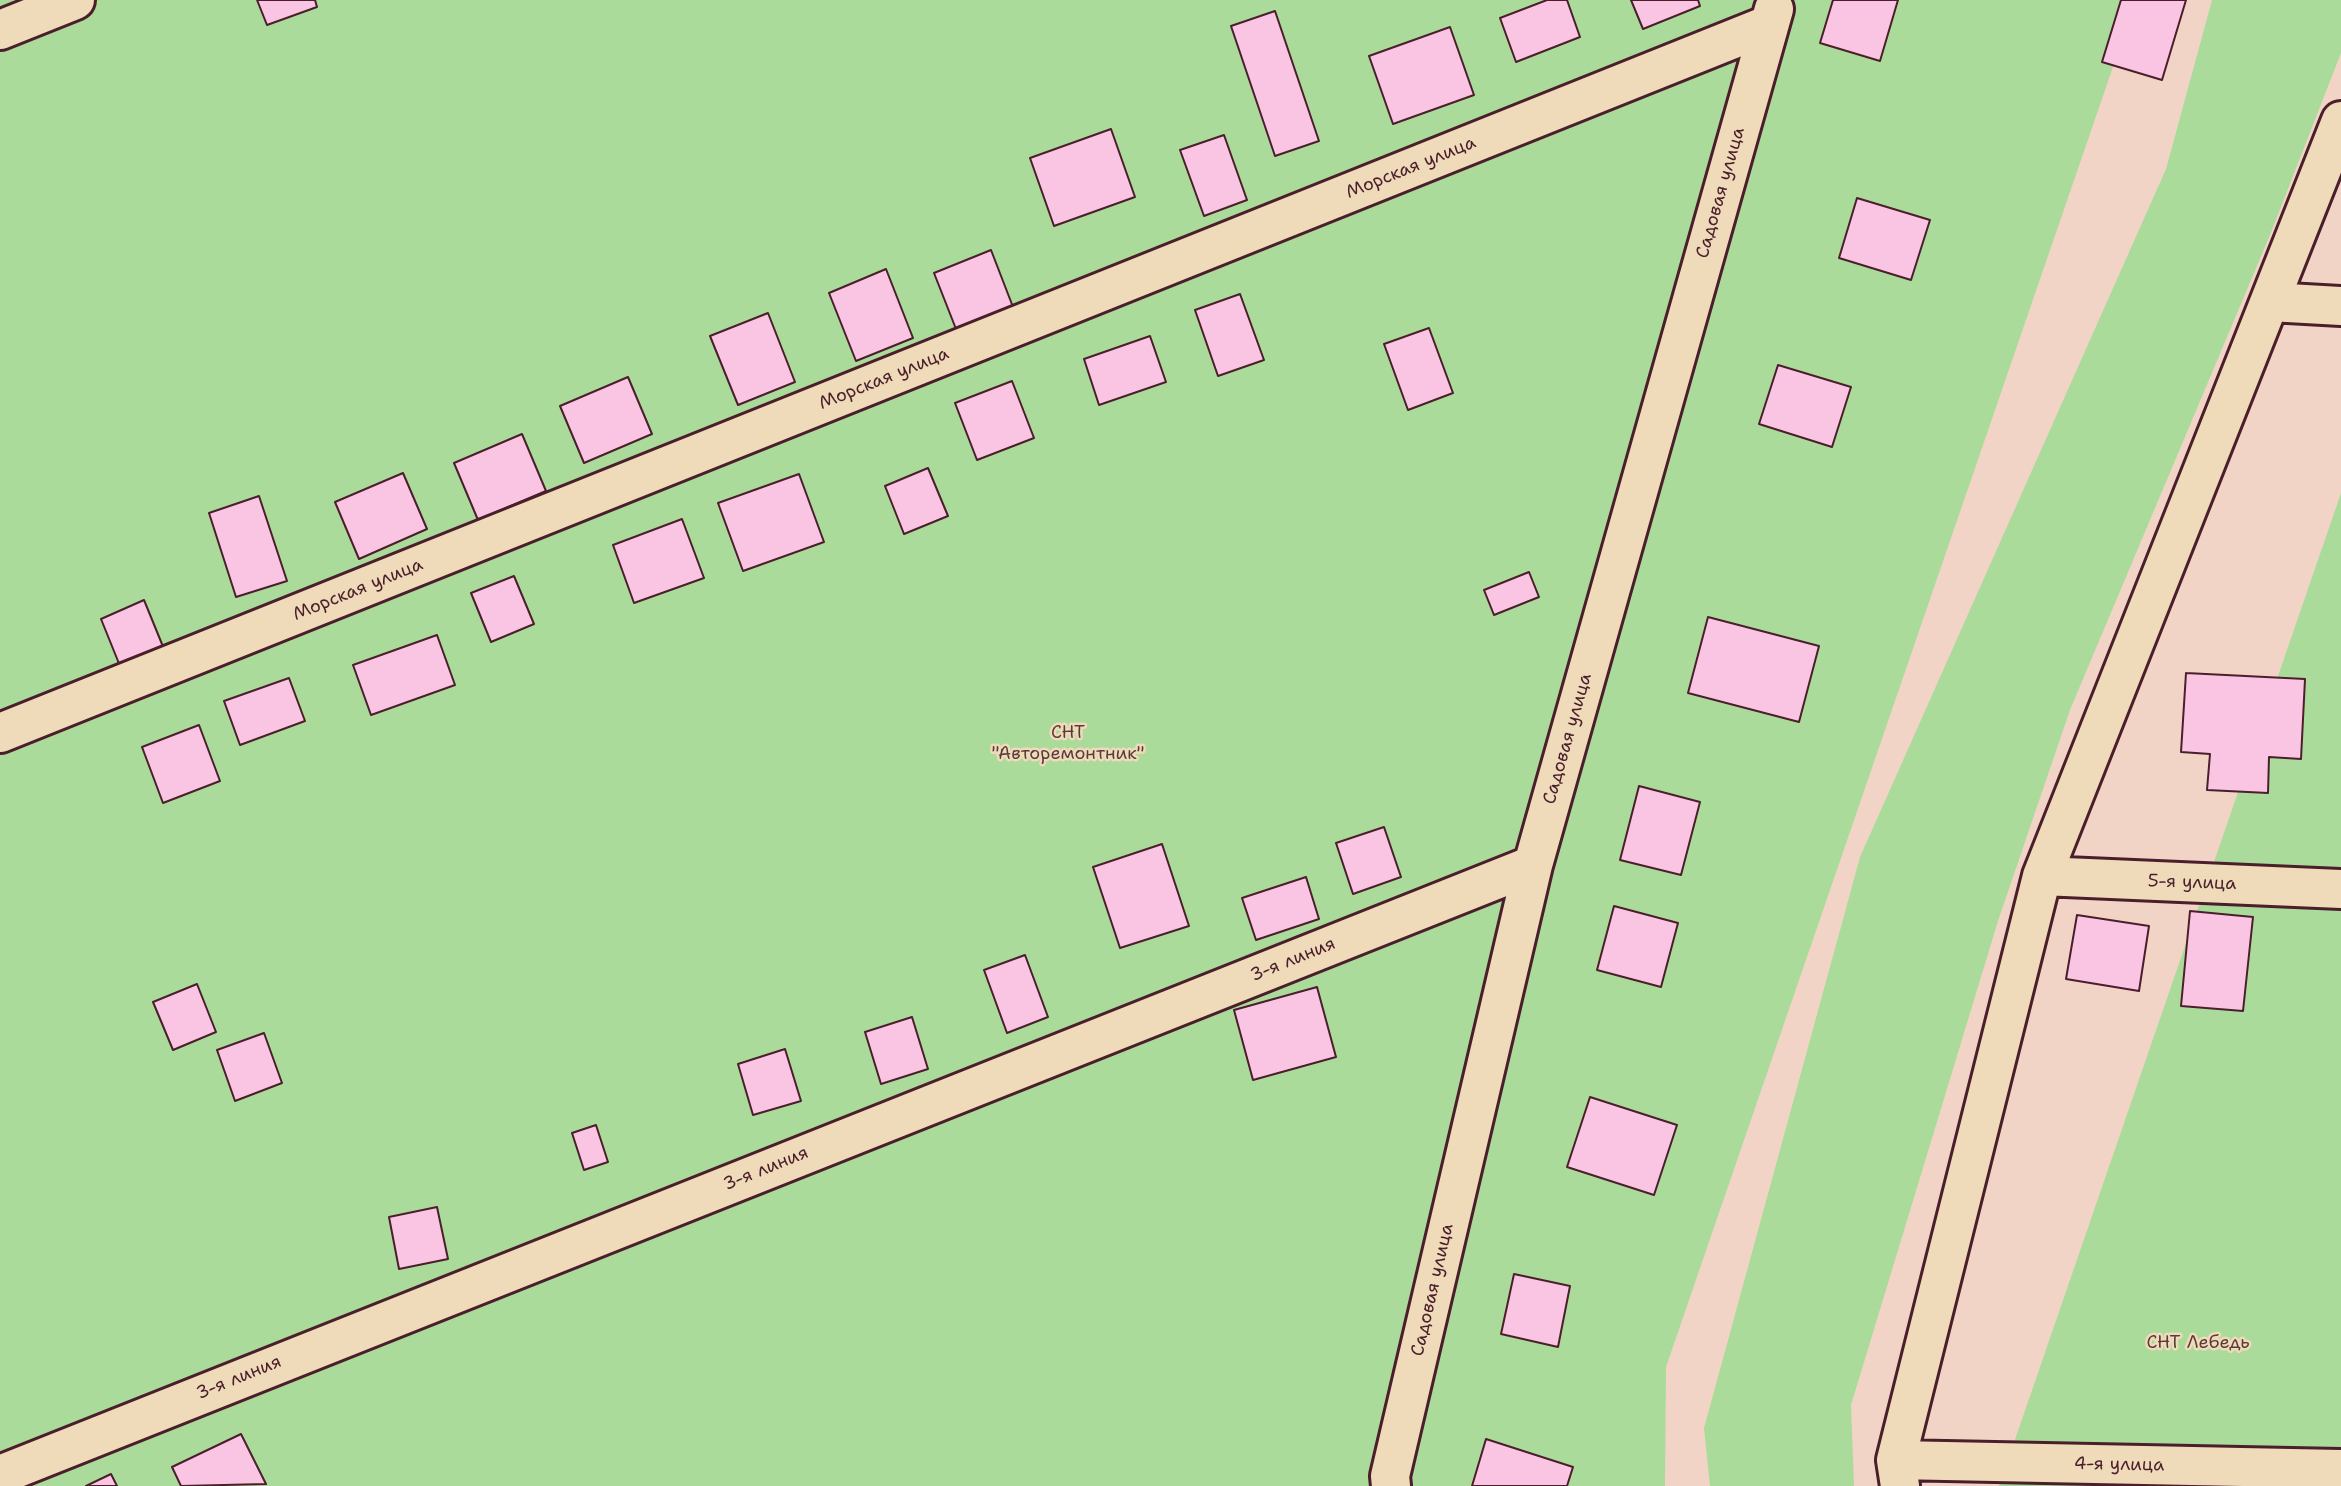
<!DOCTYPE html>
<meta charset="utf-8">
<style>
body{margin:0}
canvas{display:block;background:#f2d4c6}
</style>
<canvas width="2341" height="1486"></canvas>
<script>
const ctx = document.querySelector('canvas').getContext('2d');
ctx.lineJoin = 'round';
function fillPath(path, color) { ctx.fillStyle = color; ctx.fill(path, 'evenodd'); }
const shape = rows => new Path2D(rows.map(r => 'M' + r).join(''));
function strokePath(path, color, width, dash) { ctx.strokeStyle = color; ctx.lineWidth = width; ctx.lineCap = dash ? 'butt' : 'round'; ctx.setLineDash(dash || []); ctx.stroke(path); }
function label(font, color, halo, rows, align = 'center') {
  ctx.font = font + ' "Shantell Sans",sans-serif'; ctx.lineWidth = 5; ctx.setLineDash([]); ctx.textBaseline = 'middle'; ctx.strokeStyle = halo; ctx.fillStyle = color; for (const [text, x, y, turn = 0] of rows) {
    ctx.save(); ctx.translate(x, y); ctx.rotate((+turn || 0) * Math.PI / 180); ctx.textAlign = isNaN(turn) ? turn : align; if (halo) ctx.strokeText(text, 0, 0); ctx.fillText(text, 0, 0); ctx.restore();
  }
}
fillPath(shape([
 [0,0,2136,0,1666,1367,1665,1486,0,1486],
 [2212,0,2341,0,2341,53,2270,235,2070,710,1998,921,1851,1405,1854,1486,1710,1486,1704,1428,1860,857,2166,169],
 [2341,493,2341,1486,1999,1486]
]), '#abdb9b');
const building = shape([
 [257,0,315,0,317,7,267,25,257,0],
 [1547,0,1567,0,1580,37,1516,62,1500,18,1547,0],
 [1631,0,1698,0,1700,6,1643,29,1631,0],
 [1833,0,1898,0,1880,61,1820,43,1833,0],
 [2121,0,2186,0,2162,80,2102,62,2121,0],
 [1275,11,1319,141,1275,156,1231,26,1275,11],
 [1450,27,1474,95,1393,124,1369,56,1450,27],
 [1111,129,1135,197,1054,226,1030,158,1111,129],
 [1224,135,1247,200,1204,216,1180,150,1224,135],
 [1857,198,1930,220,1911,280,1839,258,1857,198],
 [991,250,1013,307,956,329,934,273,991,250],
 [886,269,913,338,856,361,829,293,886,269],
 [1240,294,1264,360,1218,376,1195,310,1240,294],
 [768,313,795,382,738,405,710,336,768,313],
 [1429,328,1453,393,1408,410,1384,344,1429,328],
 [1150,336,1166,382,1099,405,1084,359,1150,336],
 [1778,365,1851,387,1832,447,1759,424,1778,365],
 [628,377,652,434,584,463,560,406,628,377],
 [1012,381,1034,438,977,460,955,403,1012,381],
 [522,434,546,491,478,520,454,463,522,434],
 [928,468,948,516,904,534,885,486,928,468],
 [403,473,427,529,359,559,335,502,403,473],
 [799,474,824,542,743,571,718,503,799,474],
 [259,496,287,581,236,597,209,513,259,496],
 [682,519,704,578,634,603,613,545,682,519],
 [1529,572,1539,597,1494,615,1484,590,1529,572],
 [514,576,534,624,491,642,471,593,514,576],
 [144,600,164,649,120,666,101,619,144,600],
 [1708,617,1819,646,1799,722,1688,693,1708,617],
 [437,635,455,685,371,715,353,665,437,635],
 [2186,673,2305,679,2301,759,2269,757,2268,793,2207,790,2210,754,2181,752,2186,673],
 [289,678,305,721,240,745,224,701,289,678],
 [199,725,220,781,163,803,142,747,199,725],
 [1639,786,1700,802,1681,875,1620,860,1639,786],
 [1384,827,1401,877,1353,894,1336,843,1384,827],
 [1162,844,1189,926,1120,948,1093,867,1162,844],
 [1306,877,1319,919,1256,940,1242,898,1306,877],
 [1614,906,1678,923,1661,987,1597,970,1614,906],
 [2190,911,2253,917,2243,1011,2181,1006,2190,911],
 [2077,915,2149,926,2139,991,2066,979,2077,915],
 [1025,955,1048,1017,1007,1033,984,970,1025,955],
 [197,984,216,1032,173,1050,153,1002,197,984],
 [1317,987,1336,1057,1253,1080,1234,1010,1317,987],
 [912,1017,928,1069,881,1084,865,1032,912,1017],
 [264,1033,282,1083,235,1101,217,1050,264,1033],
 [785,1049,801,1101,753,1115,738,1064,785,1049],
 [1590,1097,1677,1125,1654,1195,1567,1167,1590,1097],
 [596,1125,608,1162,584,1170,572,1133,596,1125],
 [437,1207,448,1259,399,1269,389,1217,437,1207],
 [1514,1274,1570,1286,1558,1347,1501,1334,1514,1274],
 [241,1434,266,1484,181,1486,172,1467,241,1434],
 [1486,1439,1573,1467,1567,1486,1472,1486,1486,1439],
 [111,1474,117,1486,86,1486,111,1474]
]);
fillPath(building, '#f9c5e3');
strokePath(building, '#4a1f2b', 2);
const minor = shape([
 [0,30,75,0],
 [2270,302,2341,306],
 [0,733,1768,25],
 [2042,876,2341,889],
 [1896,1460,2341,1469],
 [0,1475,1533,865],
 [1391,1486,1390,1476,1533,865,1774,9],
 [1900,1486,1896,1460,2042,876,2341,121]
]);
strokePath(minor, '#4a1f2b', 44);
strokePath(minor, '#efdab9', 38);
label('18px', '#4a1f2b', '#efdab9', [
 ["Морская улица",1411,168,-22],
 ["Садовая улица",1721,193,-74],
 ["Морская улица",884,379,-22],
 ["Морская улица",358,590,-22],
 ["Садовая улица",1568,739,-74],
 ["5-я улица",2192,883,2],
 ["3-я линия",1293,960,-22],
 ["3-я линия",766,1169,-22],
 ["Садовая улица",1433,1290,-77],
 ["3-я линия",239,1378,-22],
 ["4-я улица",2119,1465,1]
]);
label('18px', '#593b3c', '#efdab9', [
 ["СНТ",1068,733],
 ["\"Авторемонтник\"",1068,754],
 ["СНТ Лебедь",2198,1343]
]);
</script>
